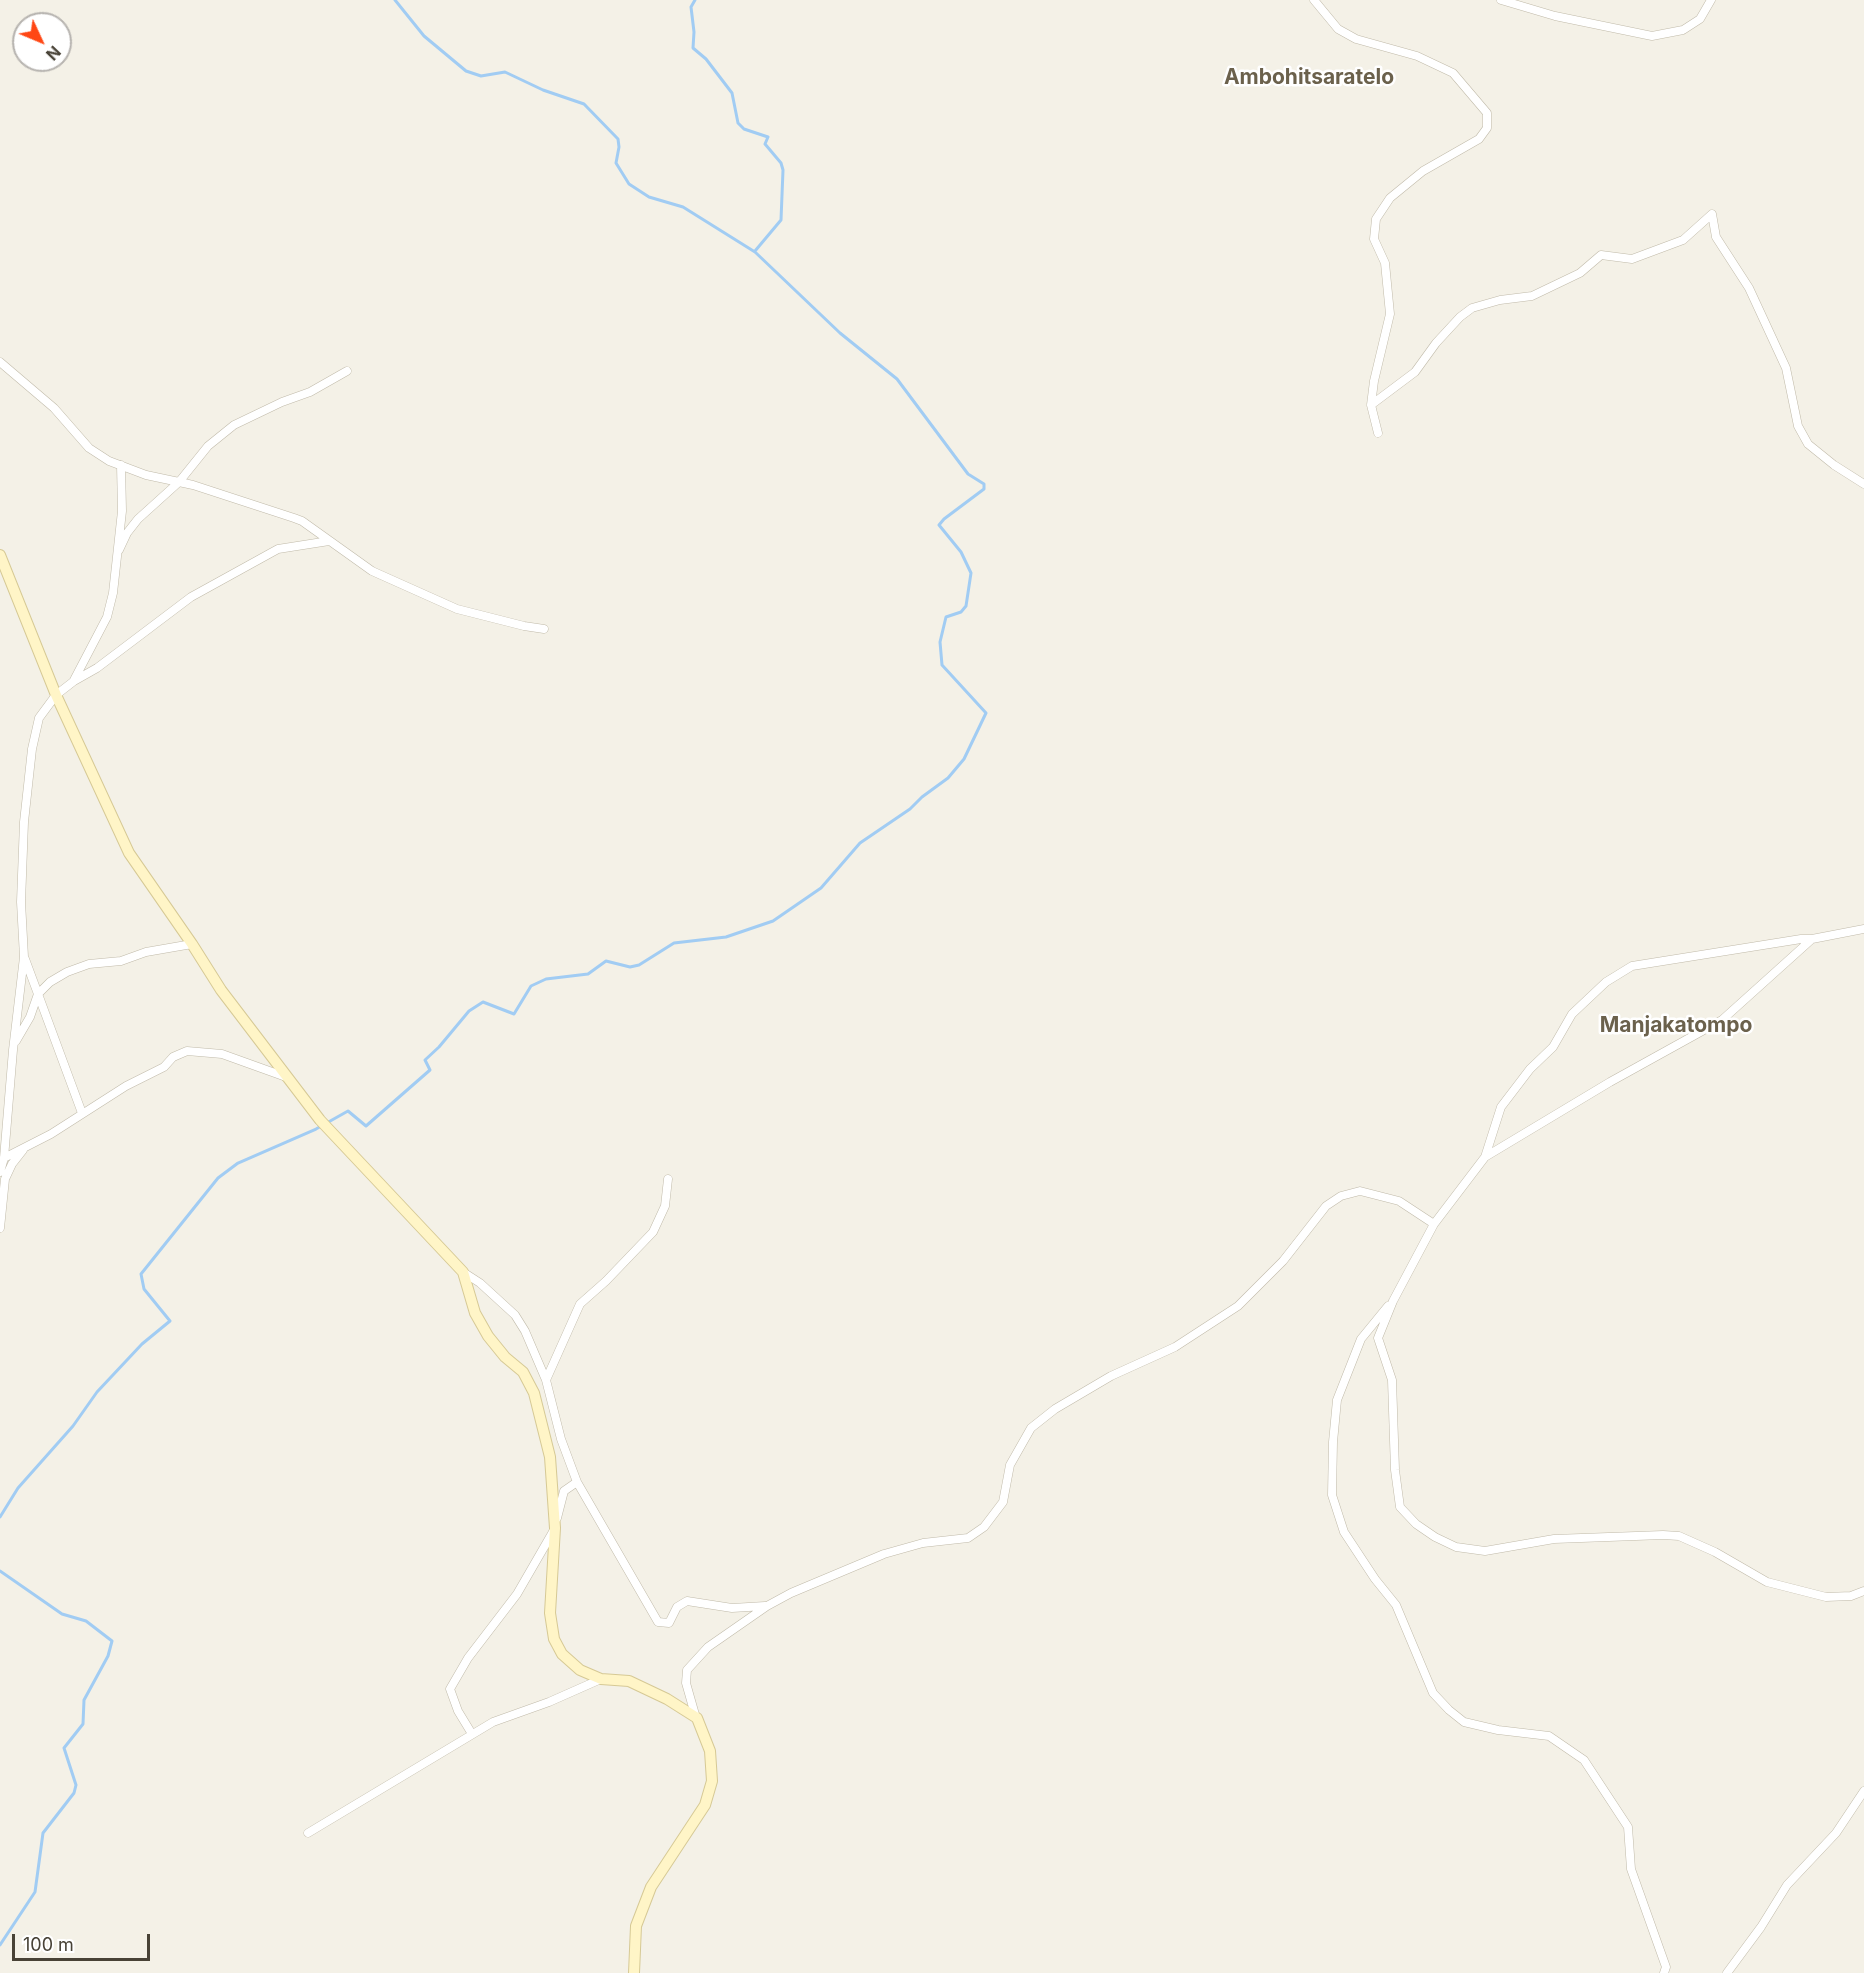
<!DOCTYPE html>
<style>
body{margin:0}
#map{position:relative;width:1864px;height:1973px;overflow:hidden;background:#f4f1e7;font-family:Inter,sans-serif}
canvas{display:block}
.north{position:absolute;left:12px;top:12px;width:60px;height:60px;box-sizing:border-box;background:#fff;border:2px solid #b6b3af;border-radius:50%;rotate:134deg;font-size:16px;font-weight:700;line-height:24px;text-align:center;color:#484236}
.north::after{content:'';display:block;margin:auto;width:21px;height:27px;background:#ff4714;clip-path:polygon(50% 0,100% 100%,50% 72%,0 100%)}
.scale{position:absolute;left:12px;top:1934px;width:138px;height:27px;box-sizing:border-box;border:3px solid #484236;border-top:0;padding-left:8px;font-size:18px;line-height:21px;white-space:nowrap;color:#484236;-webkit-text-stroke:4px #fff;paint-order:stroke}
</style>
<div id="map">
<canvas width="1864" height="1973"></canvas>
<div class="north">N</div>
<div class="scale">100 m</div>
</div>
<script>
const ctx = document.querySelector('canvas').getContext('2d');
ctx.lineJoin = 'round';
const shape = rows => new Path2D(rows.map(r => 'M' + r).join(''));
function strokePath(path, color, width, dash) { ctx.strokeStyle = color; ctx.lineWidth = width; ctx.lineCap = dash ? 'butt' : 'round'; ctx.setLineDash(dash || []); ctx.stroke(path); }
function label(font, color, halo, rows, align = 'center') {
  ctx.font = font + ' Inter,sans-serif'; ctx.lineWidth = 5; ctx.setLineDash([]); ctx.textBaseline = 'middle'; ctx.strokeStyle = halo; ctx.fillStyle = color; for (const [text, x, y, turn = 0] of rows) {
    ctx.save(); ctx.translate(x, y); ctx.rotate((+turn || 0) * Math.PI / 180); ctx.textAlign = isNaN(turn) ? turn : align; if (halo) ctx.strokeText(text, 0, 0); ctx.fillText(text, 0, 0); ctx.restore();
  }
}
strokePath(shape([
 [695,0,691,7,694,32,693,48,706,59,732,93,738,123,744,129,768,137,765,144,781,163,783,170,781,220,755,251],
 [0,1517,18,1488,73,1426,97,1392,142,1344,170,1321,144,1289,141,1274,218,1178,238,1163,316,1129,348,1111,366,1126,430,1070,425,1060,439,1047,469,1011,483,1002,514,1014,531,986,546,979,588,974,606,961,630,967,639,965,674,943,726,937,773,921,821,888,860,843,910,809,922,797,948,778,964,759,986,713,942,665,940,642,946,617,961,612,966,606,971,573,961,552,939,525,944,519,984,489,984,484,968,474,897,379,840,333,755,252,683,207,649,197,629,184,616,163,619,147,618,139,584,104,543,90,505,72,481,76,466,71,424,36,395,0],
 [0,1571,62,1614,86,1621,112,1641,108,1656,84,1700,83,1724,64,1748,76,1785,74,1793,43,1833,35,1892,0,1945]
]), '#a1ccf3', 3);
const street = shape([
 [1314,0,1338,29,1356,39,1417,56,1453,73,1487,113,1487,128,1479,139,1423,171,1390,198,1376,219,1374,239,1385,263,1390,314,1374,381,1371,405,1378,433],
 [1501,0,1555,16,1652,36,1683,30,1700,19,1711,0],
 [0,362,54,408,89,448,109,461,146,475,193,485,294,518,302,521,372,571,457,609,524,626,544,629],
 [1371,405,1415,372,1436,343,1460,317,1472,308,1500,300,1532,296,1580,273,1601,255,1632,259,1683,240,1712,214,1716,237,1749,288,1786,368,1798,426,1808,444,1834,465,1864,484],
 [119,550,127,533,138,519,179,482,208,446,234,425,282,402,310,392,347,371],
 [74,680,107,617,113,593,122,511,121,465],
 [1864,929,1812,939,1722,1020,1610,1082,1485,1157,1434,1224,1393,1301,1378,1338,1392,1380,1395,1470,1400,1507,1416,1524,1435,1537,1456,1547,1485,1551,1554,1539,1663,1535,1679,1536,1715,1552,1767,1582,1826,1597,1851,1596,1864,1591],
 [16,1041,30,1017,38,994,25,959],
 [82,1113,38,994,50,982,67,972,89,964,121,961,146,952,192,944],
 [1485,1157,1501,1107,1530,1069,1553,1047,1572,1014,1606,982,1632,966,1801,939,1812,939],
 [4,1158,51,1134,126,1086,164,1067,173,1057,187,1051,222,1054,286,1077],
 [0,1172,4,1158,13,1050,24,957,21,902,24,822,32,749,39,718,56,695,74,681,97,668,191,597,278,549,329,541],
 [0,1228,5,1179,12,1164,23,1150],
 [463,1272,480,1283,515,1315,525,1331,546,1380,561,1439,577,1482,658,1622,669,1623,677,1607,687,1601,732,1608,765,1606],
 [1388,1306,1361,1339,1337,1400,1333,1442,1332,1495,1344,1532,1375,1579,1396,1605,1433,1693,1449,1710,1464,1722,1498,1730,1549,1736,1584,1760,1628,1827,1631,1869,1666,1967,1664,1973],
 [546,1380,580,1304,606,1281,653,1232,665,1206,668,1179],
 [557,1518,564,1491,577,1482],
 [696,1718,686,1683,687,1670,708,1647,767,1606,791,1593,884,1554,923,1543,968,1538,984,1527,1003,1502,1010,1465,1031,1428,1055,1409,1111,1376,1175,1347,1238,1306,1283,1261,1326,1206,1341,1196,1360,1191,1399,1201,1434,1224],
 [472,1734,458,1711,450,1689,468,1658,517,1594,554,1530],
 [308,1833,493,1722,549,1702,601,1679],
 [1727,1973,1761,1927,1787,1885,1836,1833,1864,1791]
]);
const secondary = shape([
 [0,555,56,695,129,853,192,944,221,990,320,1120,463,1272,475,1313,488,1336,505,1357,523,1372,534,1393,550,1457,555,1528,550,1613,554,1639,562,1654,580,1670,601,1679,629,1681,667,1699,697,1718,710,1751,712,1781,705,1805,651,1887,636,1926,634,1973]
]);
strokePath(street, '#c0baa9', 9);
strokePath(secondary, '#d6c995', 12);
strokePath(street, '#fff', 8);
strokePath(secondary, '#fff5c7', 10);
label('bold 21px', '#6b614c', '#fff', [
 ["Ambohitsaratelo",1309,78],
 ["Manjakatompo",1676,1026]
]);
</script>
